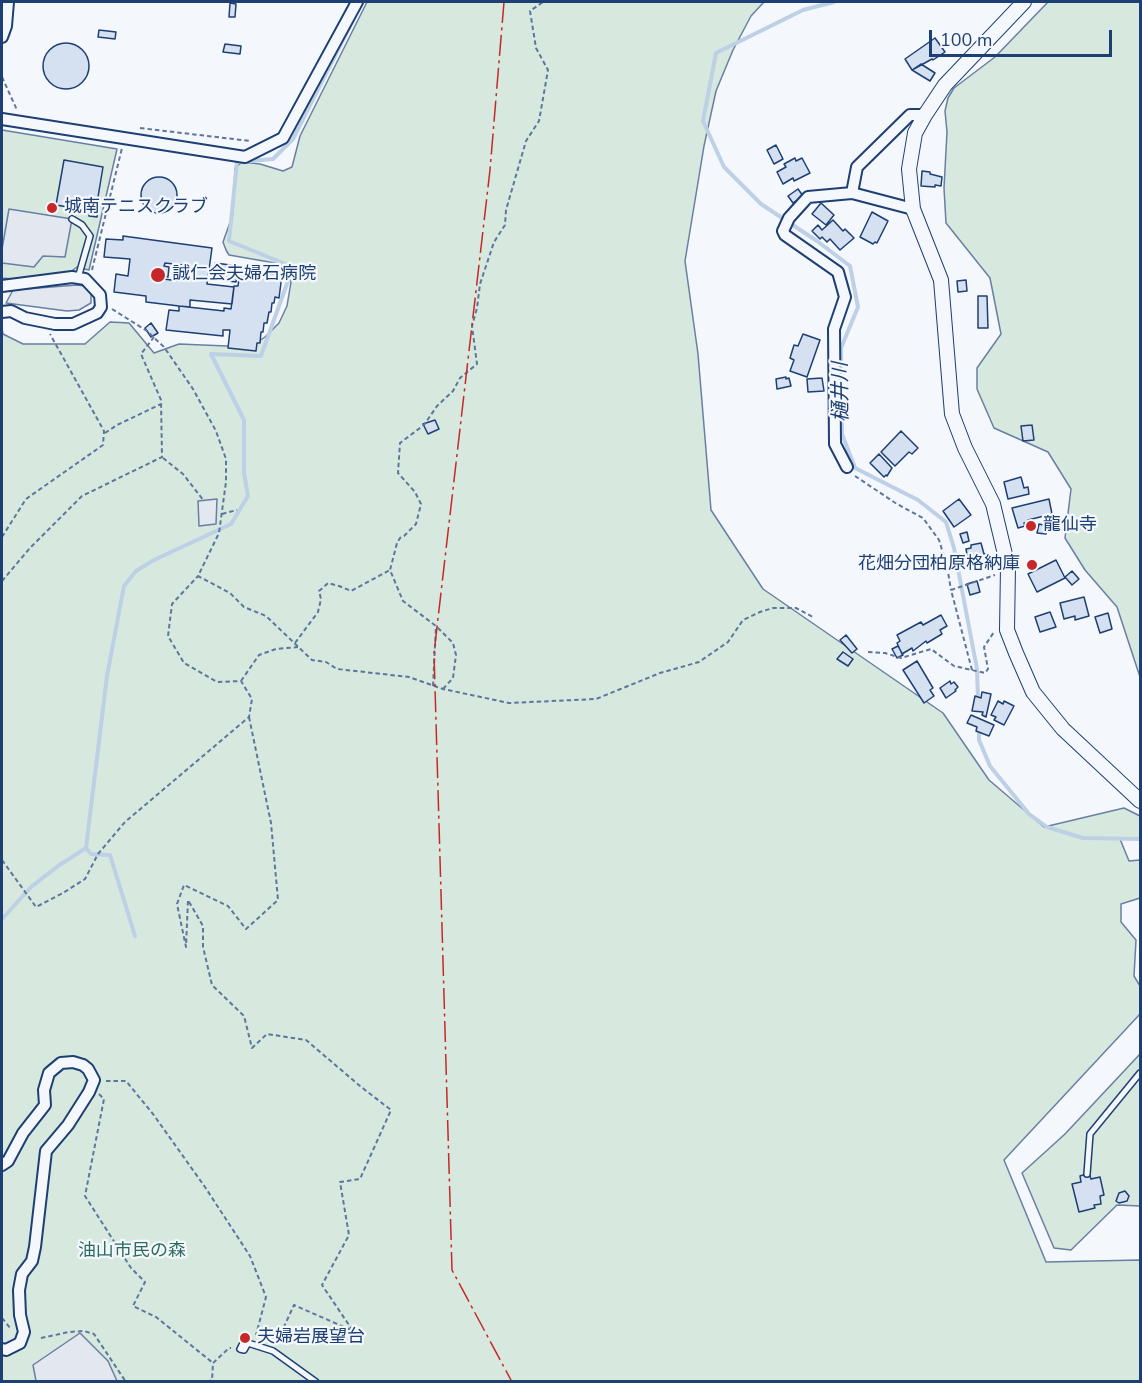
<!DOCTYPE html>
<meta charset="utf-8">
<style>
body{margin:0}
#map{position:relative;width:1142px;height:1383px;overflow:hidden;background:#f4f7fb;font-family:"Nunito Sans",sans-serif}
canvas{display:block}
.frame{position:absolute;inset:0;border:3px solid #1d3f73;pointer-events:none}
.scale{position:absolute;left:929px;top:30px;width:183px;height:27px;box-sizing:border-box;border:3px solid #1d3f73;border-top:0;padding-left:8px;font-size:18px;line-height:21px;white-space:nowrap;color:#1d3f73;-webkit-text-stroke:4px #f4f7fb;paint-order:stroke}
</style>
<div id="map">
<canvas width="1142" height="1383"></canvas>
<div class="frame"></div>
<div class="scale">100 m</div>
</div>
<script>
const ctx = document.querySelector('canvas').getContext('2d');
ctx.lineJoin = 'round';
function fillPath(path, color) { ctx.fillStyle = color; ctx.fill(path, 'evenodd'); }
const shape = rows => new Path2D(rows.map(r => 'M' + r).join(''));
function strokePath(path, color, width, dash) { ctx.strokeStyle = color; ctx.lineWidth = width; ctx.lineCap = dash ? 'butt' : 'round'; ctx.setLineDash(dash || []); ctx.stroke(path); }
function label(font, color, halo, rows, align = 'center') {
  ctx.font = font + ' "Nunito Sans","Noto Sans JP",sans-serif'; ctx.lineWidth = 4.5; ctx.setLineDash([]); ctx.textBaseline = 'middle'; ctx.strokeStyle = halo; ctx.fillStyle = color; for (const [text, x, y, turn = 0] of rows) {
    ctx.save(); ctx.translate(x, y); ctx.rotate((+turn || 0) * Math.PI / 180); ctx.textAlign = isNaN(turn) ? turn : align; if (halo) ctx.strokeText(text, 0, 0); ctx.fillText(text, 0, 0); ctx.restore();
  }
}
const green = shape([
 [367,2,764,2,751,16,733,50,716,91,704,146,685,261,698,354,711,510,763,589,943,713,989,780,1044,827,1124,808,1140,816,1140,839,1120,839,1129,861,1140,860,1140,898,1121,904,1121,922,1136,940,1134,976,1140,986,1140,1014,1004,1160,1046,1262,1140,1260,1140,1381,2,1381,2,329,3,334,23,344,85,344,110,322,129,323,154,353,179,344,250,347,265,337,279,323,287,306,291,282,286,269,275,263,229,255,226,250,223,242,233,214,235,168,242,162,260,164,283,171,292,167,300,136,367,2],
 [1048,2,1140,2,1140,713,1140,677,1117,607,1085,570,1065,538,1071,489,1048,452,994,428,977,389,977,368,1001,334,990,278,946,223,944,188,947,132,945,111,948,98,954,88,995,57,1048,2],
 [2,130,117,149,89,270,77,267,69,273,36,281,2,278,2,130],
 [1140,1054,1140,1206,1117,1205,1071,1250,1054,1248,1022,1173,1065,1134,1140,1054]
]);
fillPath(green, '#d7e8df');
strokePath(green, '#687fa3', 1.5);
const parking = shape([
 [9,209,72,219,65,257,43,256,34,267,2,263,2,249,9,209],
 [77,285,85,286,91,292,91,303,79,310,67,311,6,303,13,290,77,285],
 [217,499,216,524,199,526,198,501,217,499],
 [80,1333,108,1361,117,1381,36,1381,33,1365,80,1333]
]);
fillPath(parking, '#e3e8f0');
strokePath(parking, '#687fa3', 1.5);
strokePath(shape([
 [834,2,803,10,716,53,703,121,724,167,761,204,817,241,850,266,858,307,841,348,842,434,855,468,918,500,946,522,954,548,977,669,978,700],
 [979,729,979,740,990,766,1029,814,1047,827,1083,838,1140,839],
 [86,848,91,854,110,855,135,936],
 [2,919,31,887,58,866,86,848,107,676,124,586,136,571,152,561,231,524,248,496,244,473,244,420,211,354,261,356,293,267,229,241,237,162,273,159,293,139,354,18]
]), '#bed0e5', 4);
const building = shape([
 [230,3,236,4,235,17,229,17,230,3],
 [99,30,116,32,115,39,98,37,99,30],
 [935,38,945,52,933,60,932,59,912,70,905,59,935,38],
 '43 66a23 23 0 1 1 46 0a23 23 0 1 1-46 0Z',
 [225,44,241,46,240,54,223,52,225,44],
 [921,64,935,73,930,81,912,70,921,64],
 [776,145,783,159,774,164,767,150,776,145],
 [795,158,796,161,802,158,810,173,794,181,793,178,783,184,777,172,786,167,784,164,795,158],
 [64,160,103,167,96,209,98,210,97,217,89,216,90,211,56,205,64,160],
 [922,171,930,172,930,174,942,177,941,186,935,185,935,187,921,186,922,171],
 '141 195a18 18 0 1 1 36 0a18 18 0 1 1-36 0Z',
 [798,189,803,196,793,203,788,196,798,189],
 [821,203,834,215,826,225,812,214,821,203],
 [872,212,888,221,877,243,875,242,873,244,860,237,872,212],
 [833,220,843,231,845,229,854,238,840,250,830,239,827,242,822,237,820,239,812,231,818,225,822,230,833,220],
 [123,236,212,248,207,284,234,287,232,304,190,300,190,307,179,306,146,302,146,296,114,292,116,274,128,276,130,259,104,257,106,239,123,240,123,236],
 [165,263,182,265,182,269,177,268,176,278,180,278,180,281,163,279,164,276,168,277,169,267,164,266,165,263],
 [215,263,238,266,236,282,213,279,215,263],
 [240,271,282,275,279,298,275,297,274,303,272,303,271,312,269,312,267,323,264,323,263,332,261,332,260,343,257,343,256,351,228,348,230,330,223,330,223,336,166,330,169,310,179,311,179,306,224,311,224,308,231,309,234,286,238,286,240,271],
 [966,280,967,291,958,292,957,281,966,280],
 [978,296,987,296,988,328,978,328,978,296],
 [151,323,158,333,151,337,145,328,151,323],
 [803,334,820,340,807,377,790,371,794,360,790,358,794,345,798,346,803,334],
 [786,377,786,379,789,378,791,386,777,389,776,379,786,377],
 [822,378,824,391,808,392,807,379,822,378],
 [435,420,439,429,428,434,423,424,435,420],
 [1032,425,1034,440,1023,441,1021,426,1032,425],
 [901,431,918,448,912,454,909,452,895,466,881,452,901,431],
 [879,454,892,468,887,476,886,475,884,477,870,463,879,454],
 [1021,477,1024,488,1028,487,1029,494,1008,499,1004,482,1021,477],
 [959,499,971,515,954,527,943,511,959,499],
 [1049,499,1052,514,1028,520,1028,522,1024,523,1025,526,1018,528,1012,508,1049,499],
 [1039,524,1048,526,1046,534,1037,533,1039,524],
 [967,532,969,541,963,543,960,534,967,532],
 [981,543,984,554,987,554,988,561,985,562,986,568,970,571,966,549,971,548,971,545,981,543],
 [1056,560,1065,578,1037,592,1028,574,1056,560],
 [1072,571,1079,579,1072,585,1065,577,1072,571],
 [977,581,980,592,970,595,967,584,977,581],
 [1084,597,1089,616,1075,620,1075,616,1064,619,1060,603,1084,597],
 [1050,612,1056,627,1040,632,1035,617,1050,612],
 [1108,613,1112,629,1100,633,1095,617,1108,613],
 [941,615,947,626,940,630,942,634,927,643,926,641,913,651,912,648,902,654,897,643,900,641,897,635,921,622,923,625,941,615],
 [846,635,857,649,852,653,840,640,846,635],
 [898,646,903,655,897,658,892,649,898,646],
 [843,652,853,659,848,666,837,659,843,652],
 [917,661,933,688,930,690,934,696,924,703,903,670,917,661],
 [950,681,951,684,954,682,958,687,955,690,956,691,946,698,940,688,950,681],
 [982,692,991,694,986,717,982,715,983,712,972,711,975,696,981,698,982,692],
 [998,701,1003,704,1004,701,1014,706,1004,725,994,720,996,717,991,715,998,701],
 [971,715,994,725,989,736,976,731,977,727,967,723,971,715],
 [1089,1173,1091,1179,1100,1177,1104,1195,1100,1196,1101,1204,1094,1205,1095,1208,1079,1212,1072,1184,1081,1182,1080,1176,1089,1173],
 [1125,1191,1129,1196,1127,1201,1119,1203,1116,1201,1119,1193,1125,1191]
]);
fillPath(building, '#d5e0f0');
strokePath(building, '#1d3f73', 1.5);
const service = shape([
 [72,219,82,225,90,236,78,278],
 [1087,1174,1090,1134,1140,1073],
 [242,1345,240,1349,244,1350,248,1343,273,1351,316,1382]
]);
const minor = shape([
 [2,37,6,26,8,2],
 [2,119,245,157,283,138,357,2],
 [852,193,857,167,910,115,925,115],
 [2,286,72,277,85,279,100,295,101,307,97,313,73,324,55,324,25,318,11,311,2,312],
 [847,467,835,444,834,329,845,297,838,272,785,235,783,231,789,218,808,197,852,193,913,209],
 [2,1165,8,1161,23,1133,45,1105,44,1090,49,1073,61,1063,73,1062,83,1065,88,1069,94,1080,89,1092,68,1125,46,1151,35,1247,32,1261,22,1274,19,1290,20,1315,24,1332,20,1343,6,1350,2,1349]
]);
const tertiary = shape([
 [1024,2,945,85,925,115,915,133,909,169,913,209,941,280,952,414,965,448,993,504,1008,567,1007,630,1016,653,1033,692,1063,729,1140,801]
]);
strokePath(service, '#1d3f73', 8);
strokePath(minor, '#1d3f73', 14);
strokePath(tertiary, '#1d3f73', 16);
strokePath(shape([
 [2,77,17,110],
 [140,128,250,141],
 [92,270,122,148],
 [112,309,147,331,164,347,193,389,216,431,226,459,226,482,219,533,198,576,230,593,244,607,266,616,312,660,326,662,337,669,409,677,443,689,509,703,596,699,660,673,699,662,728,642,743,620,760,612,773,608,796,608,813,617],
 [105,433,117,425,161,404],
 [163,458,183,474,204,501],
 [855,476,897,504,923,518,939,540,947,566,951,590],
 [222,514,237,510],
 [2,537,26,499,103,445,104,431,50,334],
 [2,581,30,548,82,496,162,457,161,400,141,354,154,337],
 [295,643,318,612,321,599,319,591,328,583,339,586,351,591,390,570],
 [868,652,885,653,901,658,931,649,954,666,985,673,988,669,984,647,994,632],
 [972,670,951,590,995,575],
 [241,681,259,655,276,649,298,647],
 [433,686,436,626],
 [443,689,453,678,456,655,453,643,436,626,403,601,390,570,397,543,400,538,404,536,416,524,421,504,415,492,398,473,400,443,424,425,437,406,453,391,460,378,477,364,472,326,477,308,480,284,494,242,505,225,506,210,526,141,539,121,548,70,536,48,530,11,543,2],
 [249,717,271,823,278,900,246,929,228,906,184,885,177,904,186,947,188,900,203,926,203,947,212,985,244,1016,252,1048,267,1034,306,1040,360,1086,391,1110,360,1179,340,1182,349,1235,322,1285,353,1331,294,1305,276,1344],
 [2,860,36,907,63,893,85,879,98,854,125,822,249,717,252,699,241,681,217,682,184,663,168,636,172,604,198,576],
 [106,1081,126,1081,153,1114,205,1187,250,1256,266,1297,256,1335],
 [99,1094,104,1099,85,1196,131,1268,145,1282,133,1306,156,1317,213,1363],
 [2,1318,11,1329],
 [41,1338,69,1332,84,1331,94,1334,126,1382],
 [207,1382,212,1380,213,1363,229,1348,231,1348]
]), '#5e769c', 2, [4.5, 3]);
strokePath(service, '#f4f7fb', 5);
strokePath(minor, '#f4f7fb', 10);
strokePath(tertiary, '#f4f7fb', 14);
strokePath(shape([
 [504,2,490,170,434,653,452,1270,512,1382]
]), '#c62828', 1.5, [21, 4.5, 3, 4.5]);
for (const [x, y, r, color] of [
 [52,208,6,"#c62828"],
 [158,275,8,"#c62828"],
 [1031,526,6,"#c62828"],
 [1032,565,6,"#c62828"],
 [245,1338,6,"#c62828"]
]) { const dot = new Path2D(); dot.arc(x, y, r, 0, 2 * Math.PI); ctx.fillStyle = color; ctx.fill(dot); strokePath(dot, '#f4f7fb', 2); }
label('18px', '#1d3f73', '#f4f7fb', [
 ["城南テニスクラブ",64,208],
 ["誠仁会夫婦石病院",172,275],
 ["龍仙寺",1043,526],
 ["花畑分団柏原格納庫",1020,565,"right"],
 ["夫婦岩展望台",257,1338]
], 'left');
label('18px', '#2c6c60', '#f4f7fb', [
 ["油山市民の森",132,1252]
]);
label('italic 20px', '#1d3f73', '#f4f7fb', [
 ["樋井川",842,392,-91]
]);
</script>
